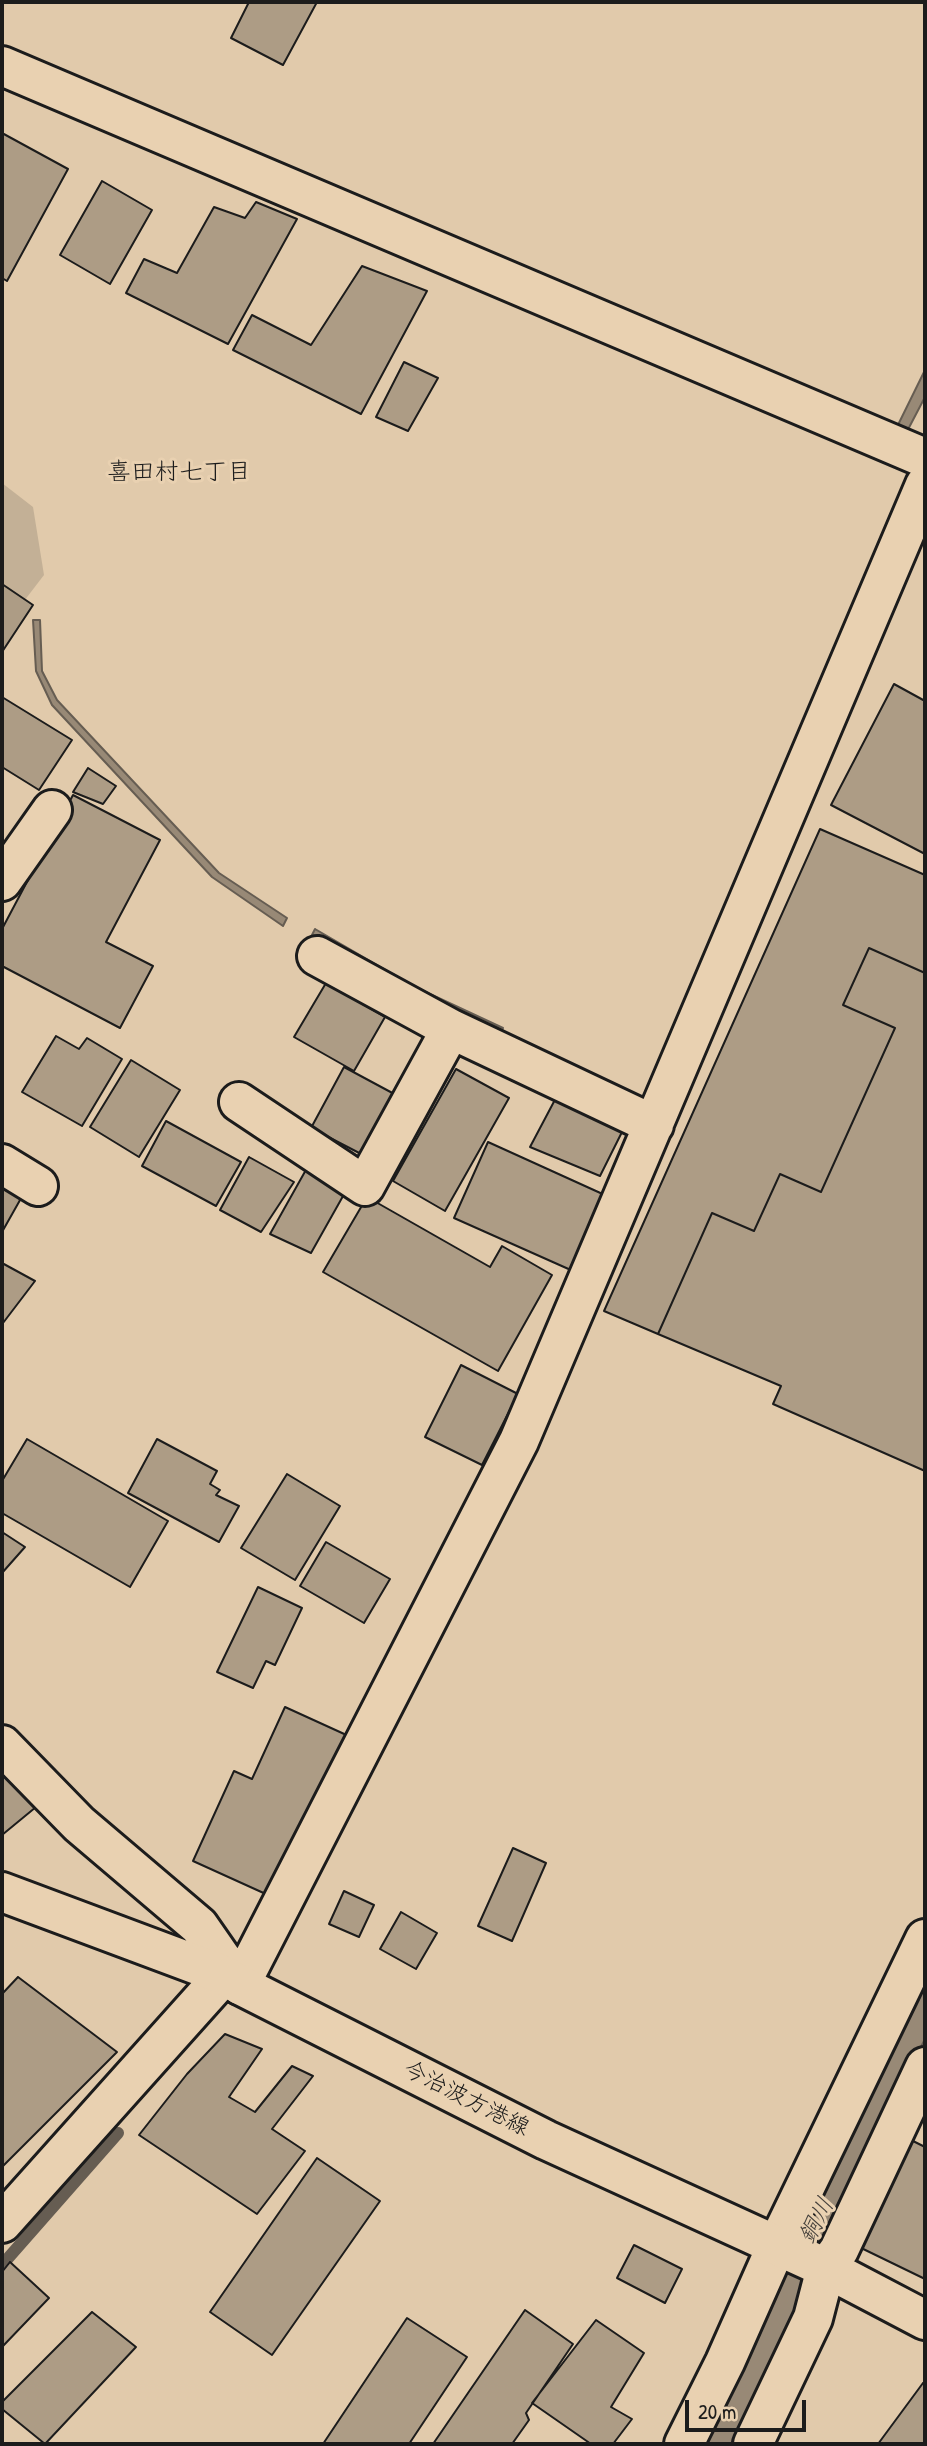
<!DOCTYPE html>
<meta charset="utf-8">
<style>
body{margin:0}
#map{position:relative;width:927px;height:2446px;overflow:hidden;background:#e1caab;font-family:"Patrick Hand",sans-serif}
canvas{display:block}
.frame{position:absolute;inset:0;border:4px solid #1c1c1c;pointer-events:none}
.scale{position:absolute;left:685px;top:2400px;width:121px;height:32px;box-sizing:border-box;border:4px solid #1c1c1c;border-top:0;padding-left:9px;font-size:21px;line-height:24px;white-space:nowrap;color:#1c1c1c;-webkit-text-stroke:5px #e9d1b1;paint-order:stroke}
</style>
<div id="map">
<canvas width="927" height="2446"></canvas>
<div class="frame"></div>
<div class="scale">20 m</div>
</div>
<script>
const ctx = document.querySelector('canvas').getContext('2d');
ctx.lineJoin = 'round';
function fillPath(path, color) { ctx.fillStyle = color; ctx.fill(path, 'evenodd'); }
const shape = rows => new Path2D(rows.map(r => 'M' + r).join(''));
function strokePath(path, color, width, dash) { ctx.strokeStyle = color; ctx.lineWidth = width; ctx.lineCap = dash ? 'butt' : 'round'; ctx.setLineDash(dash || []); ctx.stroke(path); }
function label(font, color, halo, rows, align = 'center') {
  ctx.font = font + ' "Patrick Hand","Klee One",sans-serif'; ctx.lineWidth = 6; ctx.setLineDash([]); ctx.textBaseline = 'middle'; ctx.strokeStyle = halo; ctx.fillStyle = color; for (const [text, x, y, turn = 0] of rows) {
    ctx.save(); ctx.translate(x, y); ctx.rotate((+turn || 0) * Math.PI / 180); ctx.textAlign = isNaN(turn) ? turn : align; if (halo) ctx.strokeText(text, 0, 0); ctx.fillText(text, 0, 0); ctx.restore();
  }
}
fillPath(shape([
 [2,483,33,507,44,575,21,605,2,591]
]), '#c3b096');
const water = shape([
 [925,370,925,397,903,439,894,433,925,370],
 [33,620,40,620,42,671,57,700,219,873,287,918,283,926,212,877,52,705,36,671,33,620],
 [315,929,415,987,503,1028,499,1037,413,994,311,937,315,929],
 [925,1954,925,2039,861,2166,833,2213,818,2267,731,2444,689,2444,925,1954]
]);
fillPath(water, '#988976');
strokePath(water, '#665d52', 2);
strokePath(shape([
 [2,2265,118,2133]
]), '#665d52', 12);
const building = shape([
 [249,2,317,2,283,65,231,38,249,2],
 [2,133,68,169,7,281,2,278,2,133],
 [102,181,152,210,110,284,60,255,102,181],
 [256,202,297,219,228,344,126,293,144,259,177,273,214,207,245,218,256,202],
 [362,266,427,291,361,414,233,350,252,315,311,345,362,266],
 [404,362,438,378,408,431,376,417,404,362],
 [2,584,33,605,2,652,2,584],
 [894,684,925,701,925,854,831,805,894,684],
 [2,697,72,740,39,790,2,767,2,697],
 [88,768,116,786,103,804,73,792,88,768],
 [73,795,160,840,106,942,153,966,120,1028,2,966,2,929,73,795],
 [820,829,925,875,925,973,869,948,843,1005,895,1028,821,1192,780,1174,754,1231,712,1213,658,1334,604,1311,820,829],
 [869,948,925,973,925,1471,773,1404,781,1386,658,1334,712,1213,754,1231,780,1174,821,1192,895,1028,843,1005,869,948],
 [326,983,385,1017,354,1071,294,1037,326,983],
 [56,1036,79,1049,87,1038,122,1059,82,1126,22,1092,56,1036],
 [131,1060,180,1090,139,1157,90,1127,131,1060],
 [344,1067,398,1096,365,1156,311,1128,344,1067],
 [456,1069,509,1098,445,1211,393,1181,456,1069],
 [558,1094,626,1124,600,1176,530,1147,558,1094],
 [166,1121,241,1162,216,1206,142,1166,166,1121],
 [488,1142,607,1196,573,1271,454,1218,488,1142],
 [249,1157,294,1182,261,1232,220,1210,249,1157],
 [307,1168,347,1189,311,1253,270,1234,307,1168],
 [2,1180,24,1193,2,1232,2,1180],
 [367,1197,490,1267,502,1246,552,1275,498,1371,323,1272,367,1197],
 [2,1263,35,1281,3,1323,2,1322,2,1263],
 [461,1365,518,1394,482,1465,425,1437,461,1365],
 [27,1439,168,1521,130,1587,2,1513,2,1481,27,1439],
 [157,1439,217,1471,210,1484,220,1490,216,1495,239,1506,219,1542,128,1493,157,1439],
 [287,1474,340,1506,295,1580,241,1548,287,1474],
 [2,1532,25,1547,2,1573,2,1532],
 [326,1542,390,1579,364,1623,300,1586,326,1542],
 [258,1587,302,1608,275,1665,266,1661,253,1688,217,1672,258,1587],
 [285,1707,353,1738,279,1900,193,1861,234,1771,252,1779,285,1707],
 [2,1768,36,1807,2,1835,2,1768],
 [513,1848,546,1863,512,1941,478,1926,513,1848],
 [344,1891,374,1905,359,1937,329,1924,344,1891],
 [401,1912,437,1933,416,1969,380,1949,401,1912],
 [18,1977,117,2052,2,2167,2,1994,18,1977],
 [225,2034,262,2049,229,2097,255,2112,292,2066,313,2076,272,2129,305,2151,257,2214,139,2135,187,2074,225,2034],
 [907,2138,925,2147,925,2279,855,2245,907,2138],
 [317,2158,380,2201,272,2355,210,2312,317,2158],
 [634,2245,682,2269,665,2303,617,2278,634,2245],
 [10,2262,49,2298,3,2346,2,2272,10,2262],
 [525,2310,573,2344,526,2413,529,2420,512,2444,433,2444,525,2310],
 [92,2312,136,2347,45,2444,2,2409,2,2402,92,2312],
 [407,2318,467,2357,409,2444,323,2444,407,2318],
 [596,2320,644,2353,611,2407,632,2419,613,2444,591,2444,532,2403,596,2320],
 [923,2383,925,2385,925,2444,878,2444,923,2383]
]);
fillPath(building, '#ad9c85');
strokePath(building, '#1c1c1c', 2);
const street = shape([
 [2,66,925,458],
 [2,881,52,810],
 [317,956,451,1029],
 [239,1102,365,1186,451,1029,654,1125],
 [2,1164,38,1186],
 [2,1745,79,1824,199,1926,240,1985,519,1441,925,485],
 [2,2223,224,1975],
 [684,2444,725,2362,777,2245,925,1939],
 [753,2444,813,2318,826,2268,839,2250,925,2067]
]);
const primary = shape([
 [2,1892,224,1975,240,1985,546,2140,826,2268,925,2320]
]);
strokePath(street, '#1c1c1c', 44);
strokePath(primary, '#1c1c1c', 44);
strokePath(street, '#e9d1b1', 38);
strokePath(primary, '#e9d1b1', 38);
label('23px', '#1c1c1c', '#e9d1b1', [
 ["今治波方港線",466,2099,27]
]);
label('24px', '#1c1c1c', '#e9d1b1', [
 ["喜田村七丁目",179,473]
]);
label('italic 24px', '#47423c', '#e9d1b1', [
 ["銅川",817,2221,-62]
]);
</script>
